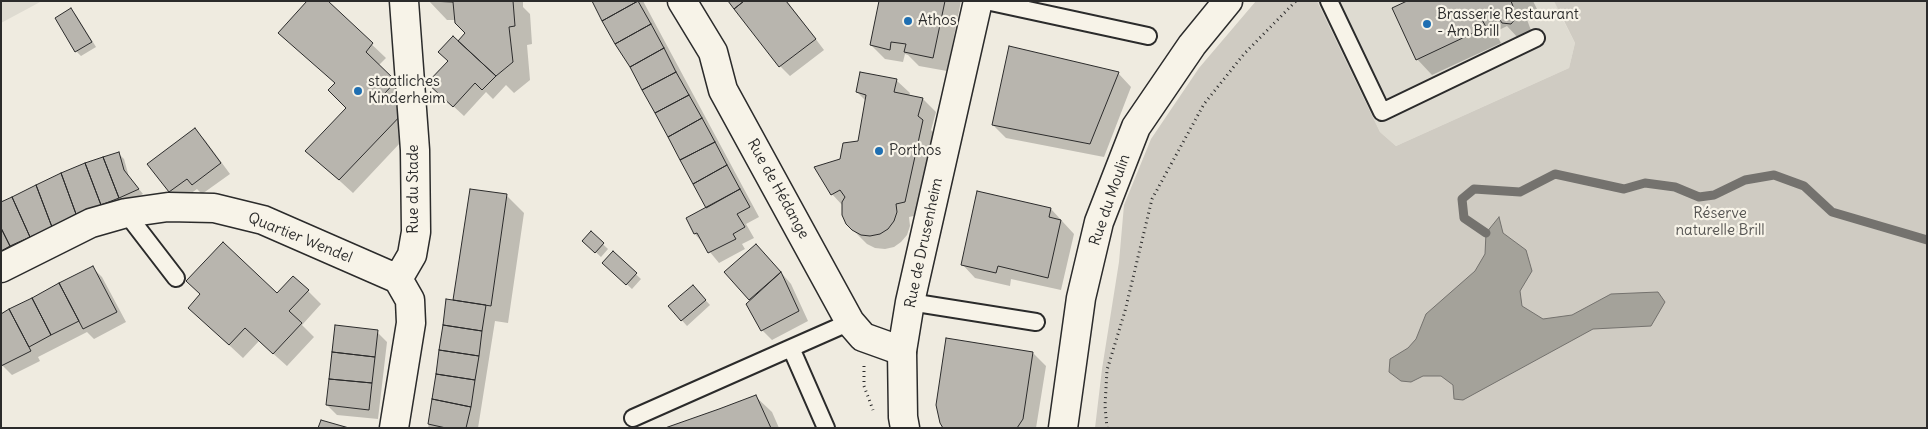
<!DOCTYPE html>
<meta charset="utf-8">
<style>
body{margin:0}
#map{position:relative;width:1928px;height:429px;overflow:hidden;background:#efebe0;font-family:Delius,sans-serif}
canvas{display:block}
.frame{position:absolute;inset:0;border:2px solid #2b2b2b;pointer-events:none}
</style>
<div id="map">
<canvas width="1928" height="429"></canvas>
<div class="frame"></div>
</div>
<script>
const ctx = document.querySelector('canvas').getContext('2d');
ctx.lineJoin = 'round';
function fillPath(path, color) { ctx.fillStyle = color; ctx.fill(path, 'evenodd'); }
const shape = rows => new Path2D(rows.map(r => 'M' + r).join(''));
function strokePath(path, color, width, dash) { ctx.strokeStyle = color; ctx.lineWidth = width; ctx.lineCap = dash ? 'butt' : 'round'; ctx.setLineDash(dash || []); ctx.stroke(path); }
function label(font, color, halo, rows, align = 'center') {
  ctx.font = font + ' Delius,sans-serif'; ctx.lineWidth = 4.5; ctx.setLineDash([]); ctx.textBaseline = 'middle'; ctx.strokeStyle = halo; ctx.fillStyle = color; for (const [text, x, y, turn = 0] of rows) {
    ctx.save(); ctx.translate(x, y); ctx.rotate((+turn || 0) * Math.PI / 180); ctx.textAlign = isNaN(turn) ? turn : align; if (halo) ctx.strokeText(text, 0, 0); ctx.fillText(text, 0, 0); ctx.restore();
  }
}
fillPath(shape([
 [1,1,42,1,1,23],
 [1317,1,1584,1,1559,12,1575,43,1569,68,1396,146,1380,132]
]), '#dedbd1');
fillPath(shape([
 [1256,1,1317,1,1380,132,1396,146,1569,68,1575,43,1554,1,1927,1,1927,428,1095,428,1102,369,1119,262,1124,205,1151,139,1199,68]
]), '#cfcbc2');
const water = shape([
 [1499,217,1503,233,1526,250,1532,271,1520,291,1522,306,1543,319,1572,315,1611,294,1658,292,1665,302,1651,326,1593,329,1463,400,1454,399,1453,385,1441,376,1423,376,1411,382,1401,381,1389,372,1390,359,1408,348,1416,339,1426,314,1475,271,1485,254,1486,233,1499,217]
]);
fillPath(water, '#a4a29a');
strokePath(water, '#74726e', 1);
fillPath(shape([
 [326,1,386,58,378,66,408,95,417,125,353,193,307,151,348,108,336,83],
 [429,1,523,1,523,7,530,14,532,44,527,45,530,80,514,93,506,85,493,99,486,92,464,116,439,93,449,62,464,48,466,33,456,20,447,20],
 [592,1,643,1,759,217,746,224,754,238,742,244,745,249,719,263,695,234,708,208,644,90],
 [729,1,787,1,824,50,790,76,780,66],
 [880,1,961,1,947,71,919,66,908,55,905,54,903,62,885,59,871,45],
 [1410,1,1533,1,1538,11,1526,17,1532,33,1519,39,1507,26,1495,32,1501,43,1432,75,1417,59],
 [71,10,76,15,96,47,81,56,76,51],
 [1118,73,1131,87,1104,157,1006,138,993,125],
 [896,80,910,93,909,96,923,99,936,112,931,130,936,135,918,215,909,217,910,226,907,235,901,242,894,247,885,249,875,248,867,244,853,230,843,206,832,194,842,160,859,143,866,101,857,92],
 [195,130,205,140,230,174,202,194,197,189,180,201,170,192,149,164],
 [119,154,124,159,129,177,143,194,1,265,1,203],
 [506,195,524,213,508,323,495,321,478,428,428,428,458,302,455,299],
 [1051,209,1074,234,1061,290,1011,279,1010,286,975,278,962,264],
 [591,233,608,249,601,257,589,246],
 [613,253,641,279,632,289,609,268],
 [766,255,791,284,808,321,772,340,762,330,751,300,726,272],
 [92,267,102,277,126,322,94,339,87,332,38,357,40,361,12,375,1,364,1,315],
 [308,291,321,304,302,325,314,337,287,366,259,341,243,358,203,321],
 [698,292,710,305,687,326,670,307],
 [377,332,387,342,378,419,337,415,327,405],
 [947,339,1033,353,1046,366,1036,428,945,428],
 [756,397,772,412,779,428,669,428]
]), '#0003');
strokePath(shape([
 [1486,233,1464,218,1462,199,1474,189,1520,192,1555,174,1624,189,1645,183,1675,187,1699,197,1714,195,1745,180,1774,175,1804,186,1832,212,1927,240]
]), '#74726e', 9);
const building = shape([
 [307,1,328,1,373,43,366,52,396,81,385,93,405,111,339,180,305,151,346,108,328,90,335,83,278,33,307,1],
 [428,1,513,1,515,26,509,27,513,62,496,76,458,41,465,33,455,23,453,2,428,1],
 [592,1,638,1,602,21,592,1],
 [638,1,651,24,615,44,602,21,638,1],
 [728,1,744,1,734,9,728,1],
 [744,1,786,1,816,39,779,67,734,9,744,1],
 [879,1,945,1,933,58,904,52,906,44,891,42,890,50,870,45,879,1],
 [1407,1,1511,1,1517,17,1511,24,1502,23,1494,10,1480,16,1486,27,1416,60,1392,8,1407,1],
 [71,8,92,42,75,52,55,18,71,8],
 [651,24,664,48,630,67,615,44,651,24],
 [453,36,496,76,482,90,475,83,453,107,427,83,448,61,438,52,453,36],
 [1009,46,1119,72,1090,144,992,125,1009,46],
 [664,48,676,72,642,90,630,67,664,48],
 [676,72,689,95,655,113,642,90,676,72],
 [860,72,897,79,894,92,923,98,918,116,923,120,905,202,896,204,897,212,894,221,888,229,880,234,870,236,861,235,852,230,846,224,842,215,842,202,845,197,840,190,831,195,814,167,840,159,843,143,858,141,866,95,856,92,860,72],
 [689,95,702,118,668,137,655,113,689,95],
 [702,118,715,142,680,160,668,137,702,118],
 [195,128,221,163,192,185,187,179,169,192,147,164,195,128],
 [715,142,727,165,693,184,680,160,715,142],
 [119,152,124,170,139,189,119,198,103,157,119,152],
 [103,157,119,198,101,205,85,163,103,157],
 [85,163,101,205,76,214,61,173,85,163],
 [727,165,740,189,706,208,693,184,727,165],
 [61,173,76,214,52,227,36,185,61,173],
 [36,185,52,227,30,237,12,197,36,185],
 [470,189,507,194,491,306,453,300,470,189],
 [740,189,750,207,737,214,745,227,733,234,736,239,708,253,697,233,694,234,686,218,740,189],
 [977,191,1051,208,1049,217,1061,220,1048,278,998,266,996,273,961,265,977,191],
 [12,197,30,237,10,246,1,228,1,202,12,197],
 [1,228,10,246,1,251,1,228],
 [591,231,604,243,595,253,582,241,591,231],
 [223,242,277,293,293,276,309,290,289,311,302,323,273,354,245,328,229,345,188,308,200,294,186,281,223,242],
 [756,244,781,272,749,300,724,272,756,244],
 [613,251,637,273,626,285,602,263,613,251],
 [93,266,117,312,83,329,59,283,93,266],
 [781,272,799,311,761,331,746,304,781,272],
 [59,283,79,321,51,335,32,298,59,283],
 [693,285,706,300,681,321,668,306,693,285],
 [32,298,51,335,29,347,9,309,32,298],
 [446,299,486,305,482,331,443,325,446,299],
 [9,309,31,351,1,366,1,314,9,309],
 [335,325,378,330,375,357,332,352,335,325],
 [443,325,482,331,479,356,439,350,443,325],
 [946,338,1033,352,1023,419,1017,428,943,428,940,423,936,405,946,338],
 [439,350,479,356,475,380,436,374,439,350],
 [332,352,375,357,372,383,329,379,332,352],
 [436,374,475,380,471,407,432,399,436,374],
 [329,379,372,383,369,410,326,405,329,379],
 [756,395,771,428,665,428,719,409,756,395],
 [432,399,471,407,466,428,446,428,428,424,432,399],
 [321,420,349,428,318,428,321,420]
]);
fillPath(building, '#b8b5ae');
strokePath(building, '#2b2b2b', 1);
const service = shape([
 [986,1,1148,36],
 [1329,1,1382,112,1536,38],
 [126,213,176,278],
 [910,302,1036,322],
 [633,418,791,348],
 [826,428,791,348,850,322]
]);
const minor = shape([
 [682,1,713,52,723,90,850,322,863,337,902,351],
 [1,268,91,223,126,213,168,207,214,208,263,220,398,279],
 [398,279,412,255,416,232,415,150,404,1],
 [394,428,411,323,410,300,398,279]
]);
const tertiary = shape([
 [905,428,903,417,902,351,910,302,978,1]
]);
const secondary = shape([
 [1063,428,1081,298,1099,222,1136,127,1192,45,1228,1]
]);
strokePath(service, '#2b2b2b', 20);
strokePath(minor, '#2b2b2b', 31);
strokePath(tertiary, '#2b2b2b', 31);
strokePath(secondary, '#2b2b2b', 31);
strokePath(shape([
 [864,366,864,386,873,410],
 [1107,428,1105,406,1107,370,1125,311,1152,199,1204,104,1244,54,1296,1]
]), '#2b2b2b', 3, [1, 4]);
strokePath(service, '#f7f3e8', 16);
strokePath(minor, '#f7f3e8', 28);
strokePath(tertiary, '#f7f3e8', 28);
strokePath(secondary, '#f7f3e8', 28);
for (const [x, y, r, color] of [
 [908,21,5,"#1f6fb2"],
 [1427,24,5,"#1f6fb2"],
 [358,91,5,"#1f6fb2"],
 [879,151,5,"#1f6fb2"]
]) { const dot = new Path2D(); dot.arc(x, y, r, 0, 2 * Math.PI); ctx.fillStyle = color; ctx.fill(dot); strokePath(dot, '#f7f3e8', 2); }
label('15px', '#2b2b2b', '#f7f3e8', [
 ["Brasserie Restaurant",1437,15],
 ["- Am Brill",1437,32],
 ["Athos",918,21],
 ["staatliches",368,82],
 ["Kinderheim",368,99],
 ["Porthos",889,151]
], 'left');
label('15px', '#2b2b2b', '#f7f3e8', [
 ["Rue du Stade",414,189,-90],
 ["Rue de Hédange",778,189,61],
 ["Rue du Moulin",1110,200,-71],
 ["Quartier Wendel",300,238,22],
 ["Rue de Drusenheim",924,243,-78]
]);
label('15px', '#545351', '#f7f3e8', [
 ["Réserve",1720,214],
 ["naturelle Brill",1720,231]
]);
</script>
